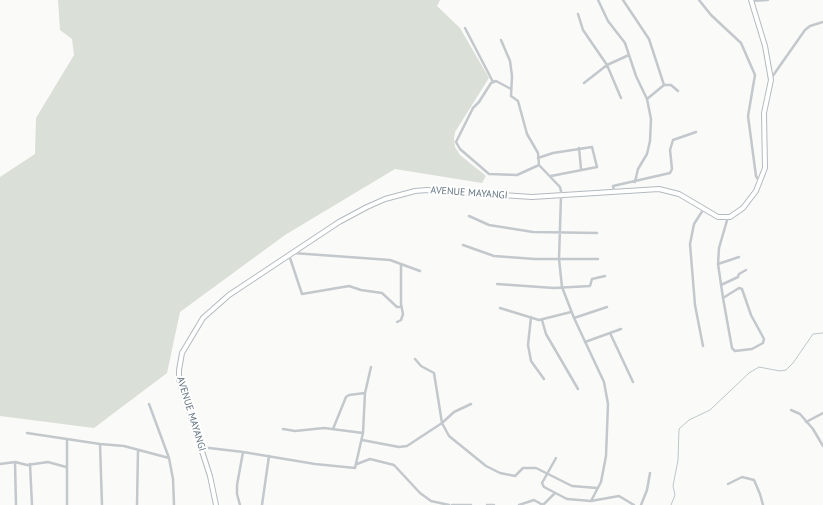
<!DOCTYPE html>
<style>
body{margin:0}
canvas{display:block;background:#fafaf8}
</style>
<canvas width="823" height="505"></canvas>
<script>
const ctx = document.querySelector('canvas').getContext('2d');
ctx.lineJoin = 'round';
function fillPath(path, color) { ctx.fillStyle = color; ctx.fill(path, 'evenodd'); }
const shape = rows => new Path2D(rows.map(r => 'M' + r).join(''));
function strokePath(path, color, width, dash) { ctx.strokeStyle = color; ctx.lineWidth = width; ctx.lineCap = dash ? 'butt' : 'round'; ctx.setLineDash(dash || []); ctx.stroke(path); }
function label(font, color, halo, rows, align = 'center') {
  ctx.font = font + ' "PT Sans",sans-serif'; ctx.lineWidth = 4; ctx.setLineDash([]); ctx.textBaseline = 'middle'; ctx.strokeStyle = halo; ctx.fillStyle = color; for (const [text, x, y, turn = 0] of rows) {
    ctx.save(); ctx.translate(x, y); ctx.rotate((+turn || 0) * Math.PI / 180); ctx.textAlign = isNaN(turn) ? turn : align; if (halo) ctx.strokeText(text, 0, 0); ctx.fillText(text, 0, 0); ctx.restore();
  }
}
fillPath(shape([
 [58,0,440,0,437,6,460,28,489,78,455,132,454,139,455,147,460,155,486,176,482,183,395,169,285,235,180,312,167,373,94,428,0,416,0,177,35,154,36,118,74,55,72,39,60,30]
]), '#dadfd7');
strokePath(shape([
 [671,505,675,495,673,486,678,460,679,429,689,420,710,410,749,373,759,367,780,371,786,370,793,363,813,334,823,333]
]), '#bbc7cb', 1);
const secondary = shape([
 [216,505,210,476,179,380,179,370,182,353,203,318,229,295,339,222,367,207,385,199,415,191,427,190,532,197,659,189,679,194,718,217,730,217,743,208,756,191,765,168,764,113,771,80,765,46,751,0]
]);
strokePath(secondary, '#b3babf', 6);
strokePath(shape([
 [598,0,608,21,625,43,636,76,647,99,651,119,650,141,647,154,638,169,635,182],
 [623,0,649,39,664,85],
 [699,0,711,15,741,43,755,75,748,116,756,176,759,181],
 [751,1,768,0],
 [578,14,583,30,607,65,629,55],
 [465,28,493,82],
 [501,40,510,61,512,76,511,96,518,101,527,134,538,153,539,165,560,187,562,195],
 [772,77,805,30,810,26,823,22],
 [584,83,607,65,621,98],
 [511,89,496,81,491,83,479,102,473,108,456,142,460,149,489,174,517,175,539,165],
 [647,99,664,85,671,85,678,91],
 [579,148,581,169],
 [538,158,553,153,592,147,597,167,551,176],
 [614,191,613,186,670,173,672,169,670,150,673,140,696,132],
 [561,196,559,259,562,287,574,318,604,382,608,404,606,456,601,482,591,501],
 [469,216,489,225,533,232,597,233],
 [463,245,494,256,535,259,598,259],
 [293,253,390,260,420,271],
 [289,255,302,294,349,286,361,290,382,293,397,307,401,307],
 [718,264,739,257],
 [497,284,554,288,590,286,592,279,605,276],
 [721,285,738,277,739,274,746,270],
 [723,298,739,288,742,289,751,315,764,339,763,343,752,349,735,351,732,348,723,298,718,264,719,248,728,217],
 [500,308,539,320,571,312],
 [531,317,528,345,531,361,544,379],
 [574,318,607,307],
 [542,320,546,334,578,389],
 [397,322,401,320,403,314,401,304,401,264],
 [610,333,633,382],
 [585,342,621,329],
 [703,346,695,305,690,244,694,224,703,210],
 [415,359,421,366,434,373,442,423,449,436,486,466,500,473,515,476,523,468,536,468,572,486,597,488],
 [149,404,169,458,173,479,174,505],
 [791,410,800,414,813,429,823,446],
 [806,422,823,413],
 [283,429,295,431,324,428,363,433],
 [333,429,346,397,349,395,365,393],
 [27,433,100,444,102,505],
 [67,440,67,505],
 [362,440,399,447,407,446,442,423,454,412,471,404],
 [100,444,124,446,169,458],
 [201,447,243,452,315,464,355,468,363,433,365,393,371,367],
 [556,458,542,483,544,487,567,499,591,501,619,496,634,505],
 [15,462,16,505],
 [0,464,15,462,27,465,48,462,66,467],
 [30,464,32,505],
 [357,464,370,459,394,465,420,493,431,501,449,505],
 [728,484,742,477,754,480,760,494,763,505],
 [137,505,138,450],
 [240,505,237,494,237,485,243,452],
 [262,505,269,456],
 [452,505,471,505],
 [487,505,494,505],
 [519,505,534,500,543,505],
 [543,505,555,493],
 [641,505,647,490,650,473]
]), '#c3c8cc', 2.5);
strokePath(secondary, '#fff', 4);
label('10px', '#657683', '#fff', [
 ["AVENUE MAYANGI",469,193,4],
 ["AVENUE MAYANGI",191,414,73]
]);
</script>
